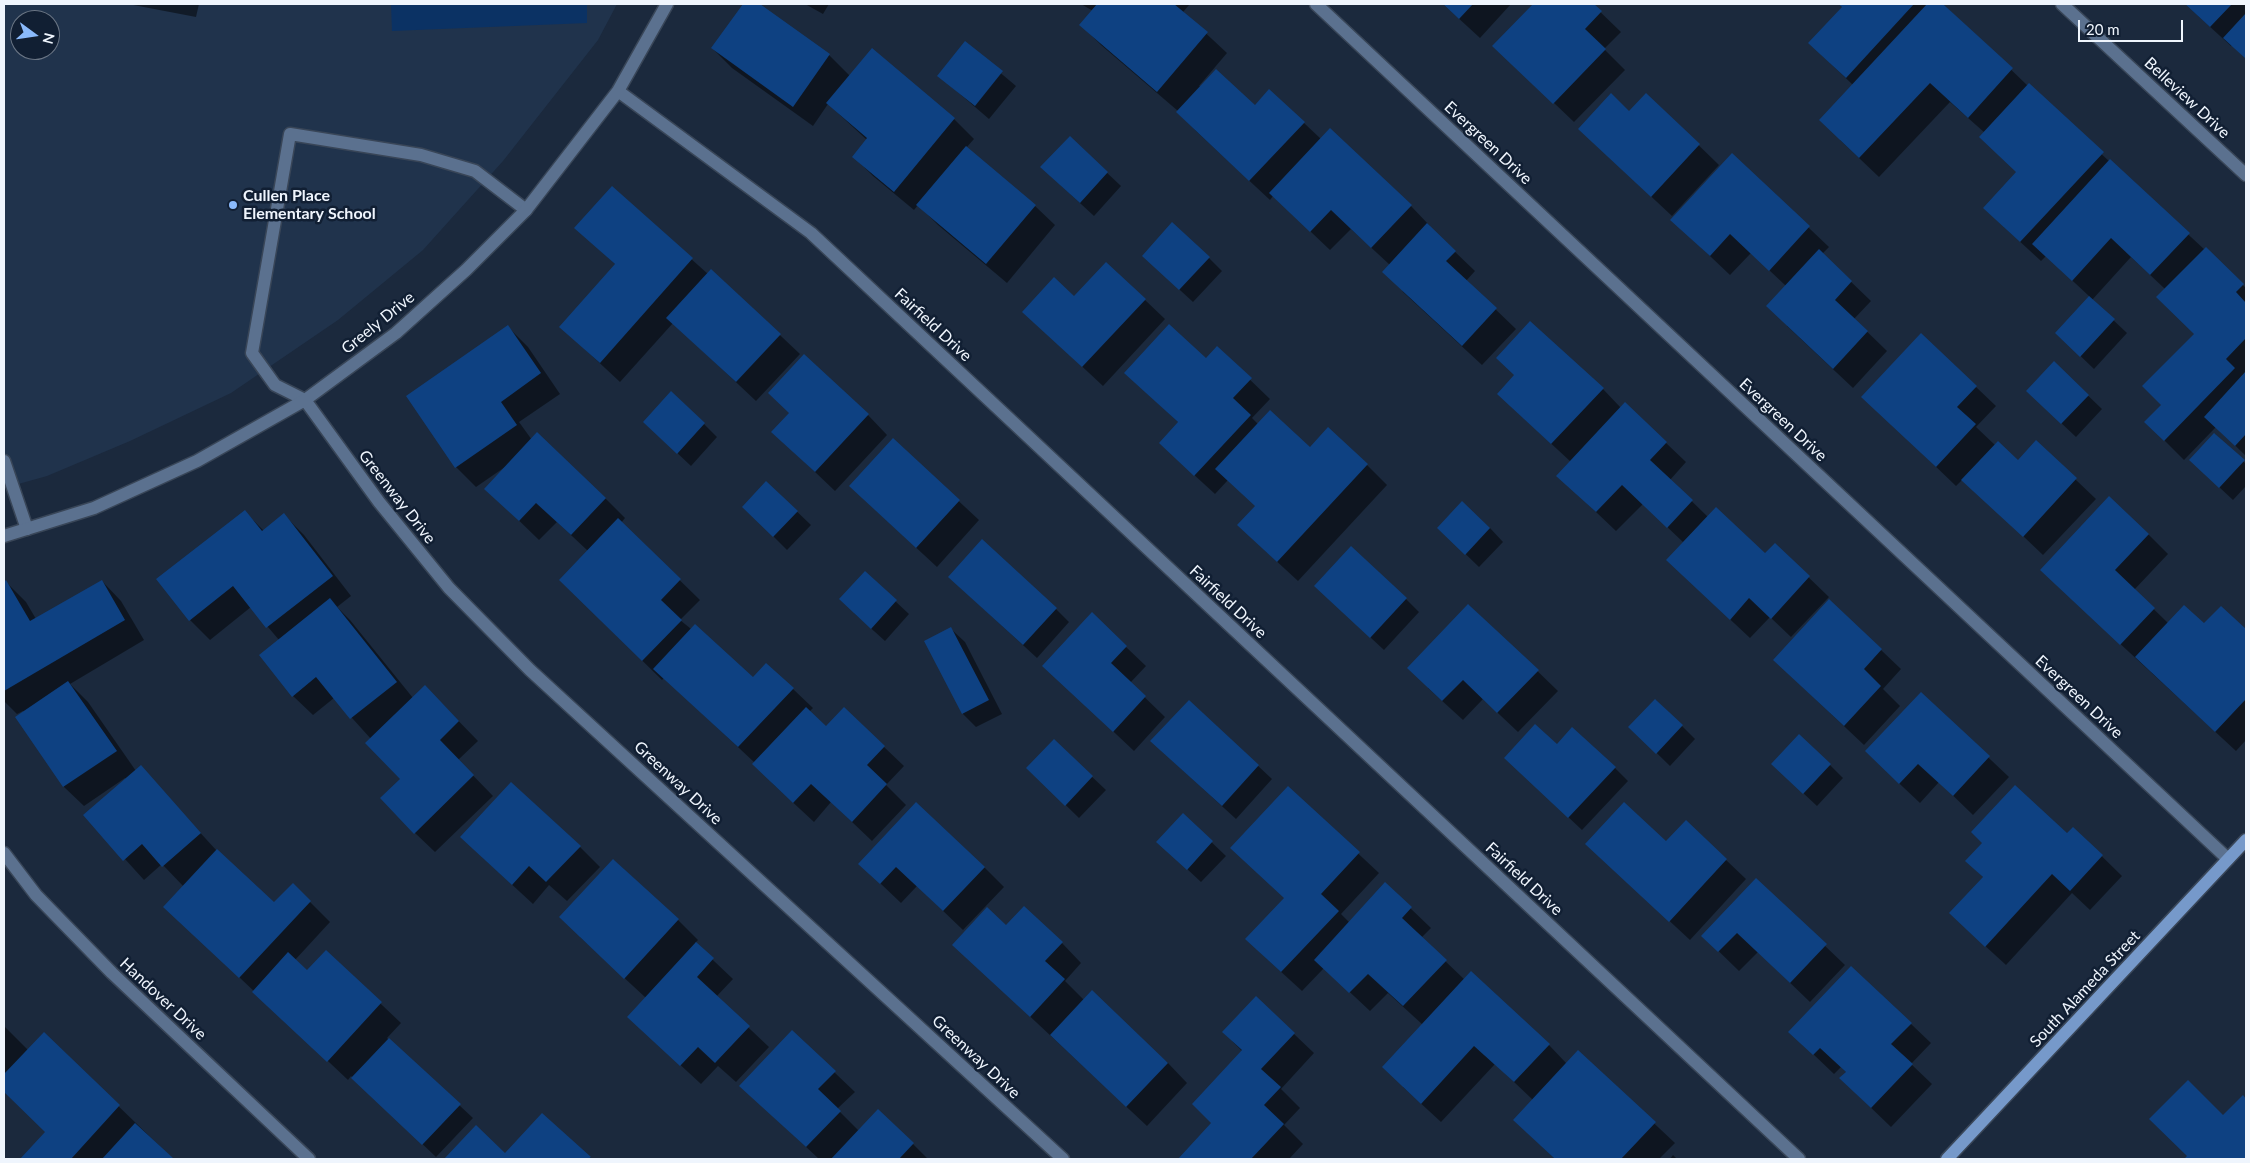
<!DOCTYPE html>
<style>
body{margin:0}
#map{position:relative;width:2250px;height:1163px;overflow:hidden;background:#1b293d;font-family:Lato,sans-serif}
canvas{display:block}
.frame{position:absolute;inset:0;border:5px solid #eff5fd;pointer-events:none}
.north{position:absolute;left:10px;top:10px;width:50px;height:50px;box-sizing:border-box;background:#111f33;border:1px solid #6a7584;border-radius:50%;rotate:104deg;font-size:14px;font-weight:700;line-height:20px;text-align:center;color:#eff5fd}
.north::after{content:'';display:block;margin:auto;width:18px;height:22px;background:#8abafc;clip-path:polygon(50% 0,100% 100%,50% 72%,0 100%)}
.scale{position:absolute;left:2078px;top:20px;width:105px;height:22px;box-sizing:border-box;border:2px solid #eff5fd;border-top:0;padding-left:6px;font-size:15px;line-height:18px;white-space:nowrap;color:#eff5fd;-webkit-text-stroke:4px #111f33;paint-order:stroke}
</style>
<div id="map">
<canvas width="2250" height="1163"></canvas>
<div class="frame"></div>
<div class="north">N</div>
<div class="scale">20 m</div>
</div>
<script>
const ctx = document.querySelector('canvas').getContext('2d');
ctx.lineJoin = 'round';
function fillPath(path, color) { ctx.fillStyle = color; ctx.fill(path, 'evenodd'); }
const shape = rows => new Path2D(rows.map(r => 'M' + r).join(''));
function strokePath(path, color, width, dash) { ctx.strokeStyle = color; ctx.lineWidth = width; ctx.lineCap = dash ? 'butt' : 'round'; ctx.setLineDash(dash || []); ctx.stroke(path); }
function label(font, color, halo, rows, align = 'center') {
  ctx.font = font + ' Lato,sans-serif'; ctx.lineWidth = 5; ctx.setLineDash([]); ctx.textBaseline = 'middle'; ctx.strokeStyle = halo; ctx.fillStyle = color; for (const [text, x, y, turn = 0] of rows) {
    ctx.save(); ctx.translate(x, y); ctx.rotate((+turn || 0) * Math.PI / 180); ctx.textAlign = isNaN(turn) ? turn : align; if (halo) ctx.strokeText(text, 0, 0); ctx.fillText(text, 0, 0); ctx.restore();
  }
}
fillPath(shape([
 [4,4,617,4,598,40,503,161,423,250,338,320,231,393,130,441,47,476,4,488],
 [20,20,50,20,50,50,20,50]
]), '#20334c');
fillPath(shape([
 [391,4,587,4,587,23,392,31]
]), '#0b3264');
fillPath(shape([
 [128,4,199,4,196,17],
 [745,4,758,4,829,55,850,76,954,119,974,139,966,148,1035,206,1055,225,1007,283,938,225,918,205,914,210,873,176,854,157,867,140,828,104,813,126,732,68,712,48],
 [805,4,829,4,823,14],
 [1081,4,1190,4,1183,12,1227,53,1199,86,1304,123,1321,139,1411,206,1430,226,1429,227,1475,271,1466,281,1516,329,1482,365,1403,292,1390,265,1351,229,1330,250,1273,196,1270,200,1197,132,1177,112,1178,111,1101,45,1081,25,1093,11],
 [1443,4,1511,4,1480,38],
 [1535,4,1592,4,1621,32,1604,49,1625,70,1574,122,1494,46],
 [1838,4,1943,4,2028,86,2246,288,2246,456,2216,427,2184,460,2146,422,2163,405,2196,334,2165,289,2131,257,2092,300,2127,333,2094,369,2070,346,2090,297,2046,256,2041,261,2004,227,2017,172,1985,133,1950,102,1879,177,1840,140,1853,85,1830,63,1843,8],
 [2185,4,2246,4,2246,59,2232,45,2231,46],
 [965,43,1016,86,989,119,939,76],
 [1646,94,1719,165,1672,216,1579,129,1629,113],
 [1070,138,1121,186,1094,216,1055,180],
 [1732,155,1829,247,1822,254,1871,301,1854,319,1887,351,1853,388,1787,326,1786,286,1751,253,1730,275,1692,239],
 [612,188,708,274,712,271,800,354,756,401,673,323,620,382,561,327,616,265,576,228],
 [1209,258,1222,271,1193,302,1157,269],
 [1145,300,1165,319,1103,386,1044,331],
 [508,327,528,347,560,394,519,422,532,440,537,434,606,499,625,518,621,523,700,600,680,620,753,679,793,689,813,708,809,712,826,728,884,747,904,766,886,785,906,805,872,841,831,802,814,822,773,784,755,763,664,678,662,680,560,580,588,551,557,522,539,540,506,508,505,467,476,487,456,467],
 [1217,348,1270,399,1252,418,1258,424,1310,449,1367,465,1387,485,1298,581,1259,545,1256,506,1228,480,1215,494,1180,462,1179,423,1146,392,1206,360],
 [2054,363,2102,409,2076,437,2041,404],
 [1976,387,1996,406,1976,427,1995,445,2018,462,2036,442,2096,499,2043,555,1963,479,1956,486,1883,416],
 [1603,389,1621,408,1625,404,1686,462,1670,480,1708,517,1766,555,1775,545,1829,597,1791,637,1770,617,1750,638,1688,580,1684,543,1643,504,1616,531,1558,476,1571,462,1518,413],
 [868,415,887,435,835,491,773,432],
 [704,424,717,437,691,466,658,435],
 [2215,434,2246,464,2246,486,2233,500,2204,473],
 [893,440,979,520,937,567,870,505],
 [766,482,811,525,787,550,757,520],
 [245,512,264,531,284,515,304,535,351,596,337,607,350,620,413,698,444,706,478,741,458,760,493,796,435,852,415,833,402,779,371,739,334,698,313,715,293,696,279,640,251,607,210,640,190,620],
 [1490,528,1503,542,1479,567,1452,541],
 [2148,534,2168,554,2134,590,2168,623,2204,625,2221,608,2246,631,2246,740,2236,751,2062,590],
 [865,573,909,614,885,641,854,613],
 [102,581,121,601,144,640,70,684,88,702,136,771,140,767,217,851,274,904,293,885,330,922,295,960,307,972,326,952,401,1023,387,1038,473,1118,436,1157,351,1076,348,1080,185,926,184,887,162,864,144,880,85,815,126,780,125,778,84,806,64,787,17,718,24,713,23,711,17,714,4,701,4,583,6,582,26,602,36,619],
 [963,590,1056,609,1069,622,1037,658],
 [1329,599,1406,599,1419,612,1384,650],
 [1469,605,1558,691,1518,732,1483,699,1463,720,1428,688],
 [951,629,965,642,1002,714,976,727,963,714,926,642],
 [1126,647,1146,666,1130,683,1165,717,1134,751,1064,685],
 [1881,650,1901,669,1883,689,1900,706,1864,745,1794,679],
 [1921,694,2009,777,1973,815,1939,782,1920,803,1886,771],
 [1656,700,1695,739,1670,766,1630,727],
 [1189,701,1272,779,1236,819,1165,754],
 [1054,741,1106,790,1079,818,1041,781],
 [1557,746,1615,768,1628,781,1582,830,1519,771],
 [1830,765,1843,778,1817,806,1786,777],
 [1288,788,1379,873,1341,914,1350,923,1385,884,1431,928,1421,938,1465,980,1549,1045,1567,1064,1578,1052,1675,1143,1659,1159,1555,1159,1514,1120,1533,1100,1495,1064,1441,1122,1403,1087,1423,1025,1388,993,1370,1011,1324,968,1302,991,1267,959,1247,939,1285,899],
 [1183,815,1226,856,1201,882,1172,855],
 [1686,822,1746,879,1690,940,1607,863,1666,843],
 [2073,828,2122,876,2090,910,2072,893,2006,965,1971,933,1984,878,1967,861,1983,843,2067,835],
 [580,847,600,867,567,901,549,885,533,904,482,857],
 [614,860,678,920,698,940,695,943,733,979,716,997,769,1047,736,1082,718,1066,701,1084,649,1036,646,998,580,937],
 [860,864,984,867,1004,887,963,930,917,886,901,903],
 [1756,880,1845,965,1810,1002,1758,952,1739,971,1703,936],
 [1062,943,1081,963,1065,981,1084,1000,1168,1063,1187,1083,1147,1126,974,964],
 [1911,1024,1931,1043,1911,1064,1932,1084,1891,1127,1840,1078,1847,1073,1841,1067,1834,1074,1790,1032],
 [4,1026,28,1050,44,1034,173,1159,22,1159,47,1133,4,1090],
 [792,1032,855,1092,837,1109,859,1131,913,1144,928,1159,819,1159,761,1105],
 [1223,1032,1294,1034,1314,1053,1281,1089,1300,1108,1284,1125,1303,1144,1289,1159,1180,1159,1213,1124,1242,1051],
 [2243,1097,2246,1101,2246,1159,2186,1159],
 [542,1114,592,1159,445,1159,476,1127,505,1155],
 [1673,1155,1677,1159,1670,1159]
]), '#0007');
fillPath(shape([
 [743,4,760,4,830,54,793,107,711,48],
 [1097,4,1174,4,1208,32,1157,92,1079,25],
 [1443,4,1473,4,1459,19],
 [1533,4,1594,4,1602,11,1585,29,1606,49,1553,104,1492,46],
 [1838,4,1914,4,1846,78,1808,43,1842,7],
 [1927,4,1943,4,2013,68,1968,118,1930,83,1859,158,1819,120],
 [2185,4,2232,4,2210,27],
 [2246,13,2246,59,2223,38],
 [965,41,1003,71,975,106,937,76],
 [872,48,955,118,894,192,852,157,867,138,826,103],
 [1216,69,1255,105,1269,89,1305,122,1249,181,1176,112],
 [2029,83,2104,152,2020,242,1983,208,2016,172,1979,137],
 [1611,93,1629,111,1646,93,1700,144,1651,197,1578,129],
 [1330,128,1412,205,1371,248,1331,210,1310,232,1269,193],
 [1070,136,1108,172,1080,203,1040,167],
 [966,146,1036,205,986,264,916,205],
 [1732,153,1810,226,1769,271,1730,234,1710,256,1670,220],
 [2110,159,2190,233,2150,275,2111,238,2072,281,2032,244],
 [612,186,693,258,600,363,559,327,615,264,574,228],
 [1172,222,1210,257,1179,290,1142,256],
 [1427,223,1456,251,1446,261,1497,308,1462,346,1382,272],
 [2206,247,2244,284,2236,292,2246,303,2246,338,2226,359,2235,368,2164,441,2144,422,2161,405,2142,386,2194,334,2156,297],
 [1819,249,1852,281,1835,300,1868,331,1833,369,1766,306],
 [1106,262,1146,299,1082,367,1022,312,1054,277,1074,296],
 [711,269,781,334,736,382,666,318],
 [2089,296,2115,319,2080,357,2055,333],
 [1530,321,1604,388,1551,444,1497,394,1514,375,1496,358],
 [1169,324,1206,358,1217,346,1252,378,1233,398,1251,415,1194,476,1159,443,1178,422,1124,373],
 [508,325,541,373,501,402,517,425,455,468,406,396],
 [1921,333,1977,386,1957,407,1976,424,1936,467,1861,397],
 [804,354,869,414,815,472,771,432,789,413,768,393],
 [2054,361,2089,395,2061,424,2026,391],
 [2246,371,2246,434,2235,446,2204,417],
 [671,391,705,423,677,454,643,422],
 [1625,402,1667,442,1650,460,1693,500,1667,528,1622,485,1596,512,1556,476],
 [1270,410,1310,447,1328,427,1368,464,1277,562,1237,525,1255,506,1215,469],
 [537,432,606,498,571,535,536,503,519,521,484,489],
 [2214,433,2245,460,2219,488,2189,460],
 [893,438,960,500,916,548,849,486],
 [2036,440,2077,478,2023,537,1961,480,1998,441,2018,460],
 [766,481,798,511,773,537,742,507],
 [2109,496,2149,534,2115,570,2155,608,2120,645,2040,570],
 [1462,501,1490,528,1465,555,1437,528],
 [1716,507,1765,553,1775,543,1810,576,1771,619,1749,598,1730,620,1666,560],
 [245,510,262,531,284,513,333,576,266,628,233,586,189,621,156,579],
 [618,518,681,579,661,600,682,620,642,661,559,580],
 [982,539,1057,608,1023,645,948,577],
 [1351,546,1407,598,1370,638,1314,586],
 [865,571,897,600,871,629,839,599],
 [6,580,30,621,102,580,125,620,4,691,4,582],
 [330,598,397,682,350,719,316,677,292,697,259,655],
 [1829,599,1882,649,1864,669,1881,686,1844,726,1773,660],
 [1468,604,1539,670,1497,713,1463,680,1442,701,1407,668],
 [2184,605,2204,623,2221,606,2246,629,2246,699,2215,732,2135,657],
 [1092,612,1127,646,1111,663,1146,696,1113,732,1042,666],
 [695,624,753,677,766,663,794,688,738,747,653,669],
 [951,627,989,700,962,714,924,641],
 [68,681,117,751,63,787,15,717],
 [425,685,459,721,440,740,474,775,414,834,380,798,400,779,365,743],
 [1921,692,1990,756,1953,796,1918,764,1899,784,1865,751],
 [1655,699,1683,725,1656,754,1628,727],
 [1189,700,1259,765,1222,806,1150,741],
 [806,707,826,726,844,707,885,746,867,765,887,784,852,822,811,784,793,803,752,764],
 [1535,724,1557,744,1572,727,1616,767,1568,818,1504,758],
 [1799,734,1831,764,1803,794,1771,764],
 [1054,739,1093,776,1065,806,1026,768],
 [141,765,201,833,162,867,142,844,123,861,83,815],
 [511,782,581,846,546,882,529,866,512,885,460,837],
 [2015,785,2067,833,2073,827,2103,855,2070,891,2052,874,1985,947,1949,913,1983,877,1965,861,1982,843,1971,832],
 [1288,786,1360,852,1321,894,1339,911,1281,972,1245,939,1284,898,1230,848],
 [916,802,985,867,943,911,896,867,880,884,858,864],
 [1624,802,1666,841,1686,820,1727,859,1669,922,1585,844],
 [1183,813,1213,841,1187,870,1156,842],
 [217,849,274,902,293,883,311,901,239,978,163,907],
 [613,859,679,919,624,979,559,917],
 [1756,878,1827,944,1790,983,1737,933,1718,952,1701,936],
 [1385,882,1412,907,1402,918,1447,960,1403,1006,1368,974,1349,993,1314,960],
 [1024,906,1063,942,1045,961,1065,979,1030,1017,952,945,987,907,1006,925],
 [696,942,714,958,697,977,750,1026,715,1063,698,1047,680,1066,627,1017],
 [326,950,382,1002,327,1062,252,992,288,952,307,970],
 [1851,966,1912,1023,1891,1044,1913,1064,1871,1108,1839,1078,1846,1072,1820,1048,1813,1055,1788,1032],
 [1471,971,1550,1044,1514,1082,1474,1046,1421,1104,1382,1067],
 [1092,990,1168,1063,1126,1107,1050,1035],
 [1256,996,1295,1033,1261,1069,1281,1087,1264,1105,1284,1124,1251,1159,1178,1159,1211,1123,1192,1104,1242,1050,1222,1032],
 [792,1030,836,1071,818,1089,841,1111,806,1147,739,1086],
 [44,1032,120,1105,71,1159,20,1159,45,1132,4,1092,4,1074],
 [389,1038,461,1104,422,1145,351,1078],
 [1578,1050,1656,1122,1621,1159,1555,1159,1513,1120],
 [2188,1080,2223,1115,2243,1095,2246,1099,2246,1159,2184,1159,2187,1156,2149,1119],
 [878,1109,914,1143,899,1159,831,1159],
 [542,1113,591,1157,588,1159,444,1159,476,1125,505,1153],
 [135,1123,173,1158,172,1159,102,1159]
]), '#0e4182');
const service = shape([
 [305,400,275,385,252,353,290,134,421,155,475,171,526,210],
 [4,461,27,529]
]);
const minor = shape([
 [1316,4,2228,859],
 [2062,4,2246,175],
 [618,91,811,233,1799,1159],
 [305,400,379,502,449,588,530,670,1063,1159],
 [4,536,94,508,197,461,305,400,396,333,466,270,526,210,618,91,667,4],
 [4,853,36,895,112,973,309,1159]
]);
const secondary = shape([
 [1947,1159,2246,840]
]);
strokePath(service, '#394658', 15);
strokePath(minor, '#394658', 15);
strokePath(secondary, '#394658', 15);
strokePath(service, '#5b718f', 12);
strokePath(minor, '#5b718f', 12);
strokePath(secondary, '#7699ca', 12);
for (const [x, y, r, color] of [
 [233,205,5,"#8abafc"]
]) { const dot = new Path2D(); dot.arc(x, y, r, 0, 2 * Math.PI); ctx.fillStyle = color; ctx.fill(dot); strokePath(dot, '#111f33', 2); }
label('16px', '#eff5fd', '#111f33', [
 ["Belleview Drive",2187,98,43],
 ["Evergreen Drive",1488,143,43],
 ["Greely Drive",378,323,-39],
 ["Fairfield Drive",933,325,43],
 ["Evergreen Drive",1783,420,43],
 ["Greenway Drive",397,497,52],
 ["Fairfield Drive",1228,602,43],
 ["Evergreen Drive",2079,697,43],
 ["Greenway Drive",678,783,43],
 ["Fairfield Drive",1524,879,43],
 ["South Alameda Street",2085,989,-47],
 ["Handover Drive",163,999,43],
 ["Greenway Drive",976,1057,43]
]);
label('bold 16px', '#eff5fd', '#111f33', [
 ["Cullen Place",243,196],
 ["Elementary School",243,214]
], 'left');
</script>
